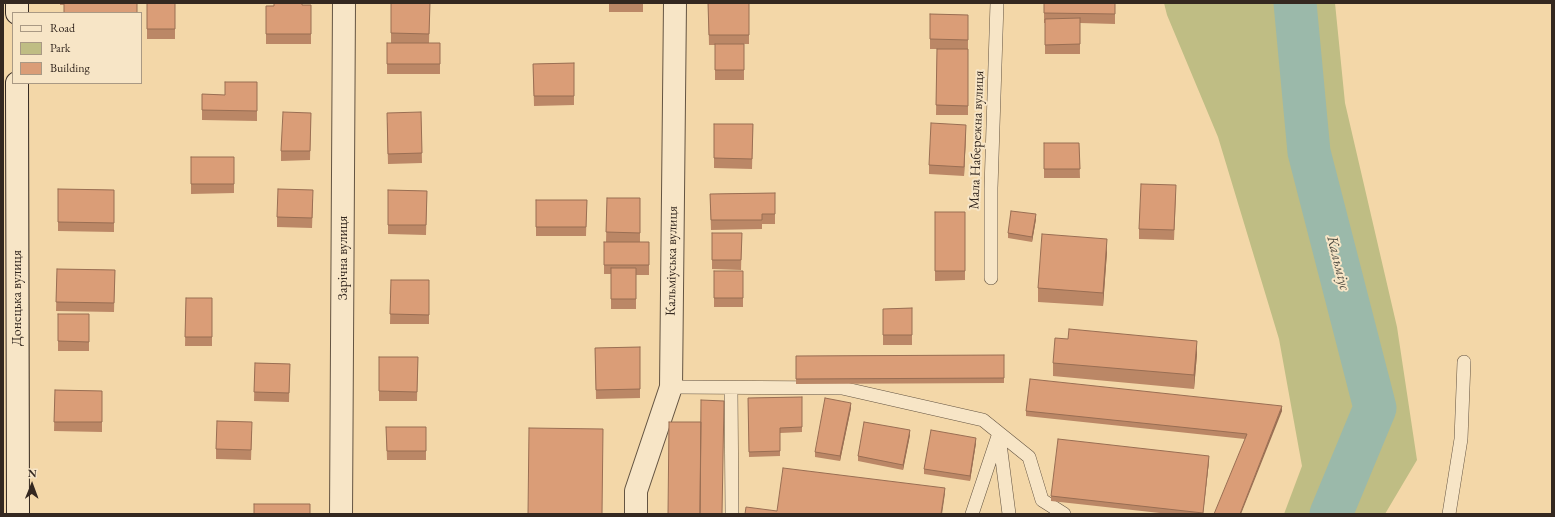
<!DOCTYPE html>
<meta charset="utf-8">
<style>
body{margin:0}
#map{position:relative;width:1555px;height:517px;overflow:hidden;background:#f3d7a8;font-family:"EB Garamond",serif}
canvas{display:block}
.frame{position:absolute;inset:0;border:4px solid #342820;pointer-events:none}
.legend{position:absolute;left:12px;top:12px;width:130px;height:72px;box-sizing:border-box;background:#f7e5c6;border:1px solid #a99984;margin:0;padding:5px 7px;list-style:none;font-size:12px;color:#342820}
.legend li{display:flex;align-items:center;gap:8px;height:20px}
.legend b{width:20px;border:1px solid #a99984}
.north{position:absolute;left:12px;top:465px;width:40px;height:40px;-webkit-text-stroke:3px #f7e5c6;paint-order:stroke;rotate:1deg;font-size:11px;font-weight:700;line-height:16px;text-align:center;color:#342820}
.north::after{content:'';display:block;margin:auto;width:14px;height:18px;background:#342820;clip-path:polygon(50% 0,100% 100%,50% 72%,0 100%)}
</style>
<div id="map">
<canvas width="1555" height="517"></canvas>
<div class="frame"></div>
<ul class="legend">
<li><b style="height:5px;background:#f7e5c6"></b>Road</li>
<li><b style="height:11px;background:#bfbd84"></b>Park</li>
<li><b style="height:11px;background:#da9d77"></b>Building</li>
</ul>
<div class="north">N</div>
</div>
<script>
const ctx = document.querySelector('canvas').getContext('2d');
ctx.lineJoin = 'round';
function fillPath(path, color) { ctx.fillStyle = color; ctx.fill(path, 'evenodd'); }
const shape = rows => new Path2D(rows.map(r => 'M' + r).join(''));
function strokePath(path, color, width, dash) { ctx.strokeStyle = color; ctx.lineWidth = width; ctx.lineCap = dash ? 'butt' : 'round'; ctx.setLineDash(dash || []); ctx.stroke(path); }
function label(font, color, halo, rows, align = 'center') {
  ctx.font = font + ' "EB Garamond",serif'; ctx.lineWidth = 4; ctx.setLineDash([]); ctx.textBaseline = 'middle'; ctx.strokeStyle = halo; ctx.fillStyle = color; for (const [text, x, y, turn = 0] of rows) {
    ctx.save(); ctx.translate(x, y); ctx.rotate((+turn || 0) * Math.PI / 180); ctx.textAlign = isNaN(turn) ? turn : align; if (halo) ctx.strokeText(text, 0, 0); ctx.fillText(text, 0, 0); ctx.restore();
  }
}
fillPath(shape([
 [1164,3,1335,3,1345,103,1397,327,1417,460,1385,514,1284,514,1302,466,1279,339,1218,137,1167,15]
]), '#bfbd84');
strokePath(shape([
 [1295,3,1309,152,1375,408,1331,514]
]), '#9bb9aa', 43);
const lane = shape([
 [991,278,991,188,997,3],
 [671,387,842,388,983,420,1029,457,1042,500,1064,514],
 [731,388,732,514],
 [999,436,1009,514],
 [972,514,999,433],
 [1449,514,1461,439,1464,362]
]);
const street = shape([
 [341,514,344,3],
 [636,514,636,491,671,387,675,3]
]);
const secondary = shape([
 [17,3,17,13],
 [17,83,18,514]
]);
strokePath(lane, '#645442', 14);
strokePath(street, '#645442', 24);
strokePath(secondary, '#342820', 24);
strokePath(lane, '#f7e5c6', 13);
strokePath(street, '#f7e5c6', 22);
strokePath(secondary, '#f7e5c6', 22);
fillPath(shape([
 [60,3,137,3,64,5,60,5],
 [147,3,175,3,175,39,147,39],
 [391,3,430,3,429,43,440,43,440,74,387,74,387,43,413,43,391,43],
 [609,3,643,3,643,12,609,12],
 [708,3,749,3,749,44,744,44,744,80,715,80,715,45,709,45],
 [1044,3,1115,3,1115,24,1080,23,1080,54,1045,54,1045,23,1044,23],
 [302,5,311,5,311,44,266,44,266,6],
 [930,14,968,15,968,115,936,115,937,49,930,49],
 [574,63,574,105,534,106,533,64],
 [257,82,257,121,202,120,202,94,225,95],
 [421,112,422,163,388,164,387,123],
 [311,113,310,160,281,161,281,151],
 [714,124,753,124,752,169,714,168],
 [966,134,964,176,929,174,929,165],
 [1044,143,1079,143,1080,178,1044,178],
 [191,157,234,157,234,193,191,194],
 [58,189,114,190,114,232,58,231],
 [388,190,427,191,426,235,388,234],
 [775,193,775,224,762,224,762,229,711,230,710,194],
 [1176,194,1174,240,1139,239,1139,229],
 [607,198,640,198,640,242,649,242,649,275,636,275,636,309,611,309,611,274,604,274,604,242,606,242],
 [313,199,312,228,277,227,277,217],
 [536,200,587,200,586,236,536,236],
 [935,212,965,212,965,280,935,281],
 [1036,219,1032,242,1008,238,1008,233],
 [712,233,742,233,741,270,712,269],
 [1107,252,1103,306,1038,302,1038,288],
 [57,269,115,270,114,312,56,311],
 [714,271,743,271,743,307,714,307],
 [391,280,429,280,429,324,390,324],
 [186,298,212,298,212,346,185,346],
 [912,308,912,345,883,345,883,309],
 [58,314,89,314,89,351,58,351],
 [1068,339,1197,354,1194,389,1053,376,1053,363],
 [640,347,640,398,596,399,595,348],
 [1004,355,1004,383,796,384,796,356],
 [379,357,418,357,417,401,379,401],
 [255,363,290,364,289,402,254,401],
 [55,390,102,391,102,432,54,431],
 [802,397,802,432,780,433,780,456,749,457,748,398],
 [851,408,840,461,815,457,815,452],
 [1026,411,1282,411,1245,439,1026,416],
 [386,427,426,427,426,460,387,460],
 [252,431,251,460,216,459,216,449],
 [910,435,903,470,858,461,858,456],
 [976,443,970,481,924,474,924,469],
 [1209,461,1203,514,1169,514,1051,501,1051,496]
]), '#bb8766');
fillPath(shape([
 [966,125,966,134,964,176,964,167],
 [1036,214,1036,219,1032,242,1032,237],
 [1107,239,1107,252,1103,306,1103,293],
 [1197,341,1197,354,1194,389,1194,375],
 [851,403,851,408,840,461,840,456],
 [1282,406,1282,411,1241,514,1240,514],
 [910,430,910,435,903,470,903,465],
 [976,438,976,443,970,481,970,476],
 [1209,456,1209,461,1203,514],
 [945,488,945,493,942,514,941,514]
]), '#996e53');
const building = shape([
 [64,3,137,3,137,13,64,13,64,3],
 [147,3,175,3,175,29,147,29,147,3],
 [274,3,302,3,302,5,311,5,311,34,266,34,266,6,274,6,274,3],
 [391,3,430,3,429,34,391,33,391,3],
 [708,3,749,3,749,35,709,35,708,3],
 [1044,3,1115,3,1115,14,1044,13,1044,3],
 [930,14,968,15,968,40,930,39,930,14],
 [1080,18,1080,44,1045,45,1045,19,1080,18],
 [387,43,440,43,440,64,387,64,387,43],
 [715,44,744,44,744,70,715,70,715,44],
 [937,49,968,49,968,106,936,105,937,49],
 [574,63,574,96,534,96,533,64,574,63],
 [225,82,257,82,257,111,202,110,202,94,225,95,225,82],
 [283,112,311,113,310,151,281,151,283,112],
 [421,112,422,153,388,154,387,113,421,112],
 [931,123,966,125,964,167,929,165,931,123],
 [714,124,753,124,752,159,714,158,714,124],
 [1044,143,1079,143,1080,169,1044,169,1044,143],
 [191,157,234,157,234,184,191,184,191,157],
 [1141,184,1176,185,1174,230,1139,229,1141,184],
 [58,189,114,190,114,223,58,222,58,189],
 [278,189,313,190,312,218,277,217,278,189],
 [388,190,427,191,426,225,388,225,388,190],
 [775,193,775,214,762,214,762,220,711,220,710,194,775,193],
 [607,198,640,198,640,233,606,232,607,198],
 [536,200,587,200,586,227,536,227,536,200],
 [1011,211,1036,214,1032,237,1008,233,1011,211],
 [935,212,965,212,965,271,935,271,935,212],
 [712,233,742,233,741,260,712,260,712,233],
 [1042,234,1107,239,1103,293,1038,288,1042,234],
 [604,242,649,242,649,265,604,265,604,242],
 [611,268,636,268,636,299,611,299,611,268],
 [57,269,115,270,114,303,56,302,57,269],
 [714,271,743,271,743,298,714,298,714,271],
 [391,280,429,280,429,315,390,314,391,280],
 [186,298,212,298,212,337,185,337,186,298],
 [912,308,912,335,883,335,883,309,912,308],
 [58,314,89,314,89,342,58,341,58,314],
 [1069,329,1197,341,1194,375,1053,363,1055,338,1068,339,1069,329],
 [640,347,640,389,596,390,595,348,640,347],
 [1004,355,1004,378,796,379,796,356,1004,355],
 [379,357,418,357,417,392,379,391,379,357],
 [255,363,290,364,289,393,254,392,255,363],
 [1030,379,1282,406,1240,514,1214,514,1247,434,1026,411,1030,379],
 [55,390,102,391,102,422,54,422,55,390],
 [802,397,802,427,780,428,780,451,749,452,748,398,802,397],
 [825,398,851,403,840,456,815,452,825,398],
 [701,400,724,401,722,514,700,514,701,400],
 [217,421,252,422,251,450,216,449,217,421],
 [669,422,701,422,700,514,668,514,669,422],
 [864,422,910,430,903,465,858,456,864,422],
 [386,427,426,427,426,451,387,451,386,427],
 [529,428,603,429,602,514,528,514,529,428],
 [931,430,976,438,970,476,924,469,931,430],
 [1058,439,1209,456,1203,513,1051,496,1058,439],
 [783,468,945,488,941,514,745,514,746,507,777,511,783,468],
 [254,504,310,504,310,514,254,514,254,504]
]);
fillPath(building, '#da9d77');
strokePath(building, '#996e53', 1);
label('14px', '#342820', '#f7e5c6', [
 ["Мала Набережна вулиця",977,140,-88],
 ["Зарічна вулиця",343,258,-90],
 ["Кальміуська вулиця",672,261,-89],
 ["Донецька вулиця",17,298,-90]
]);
label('italic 15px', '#4e4c42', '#f7e5c6', [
 ["Кальміус",1338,263,76]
]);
</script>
